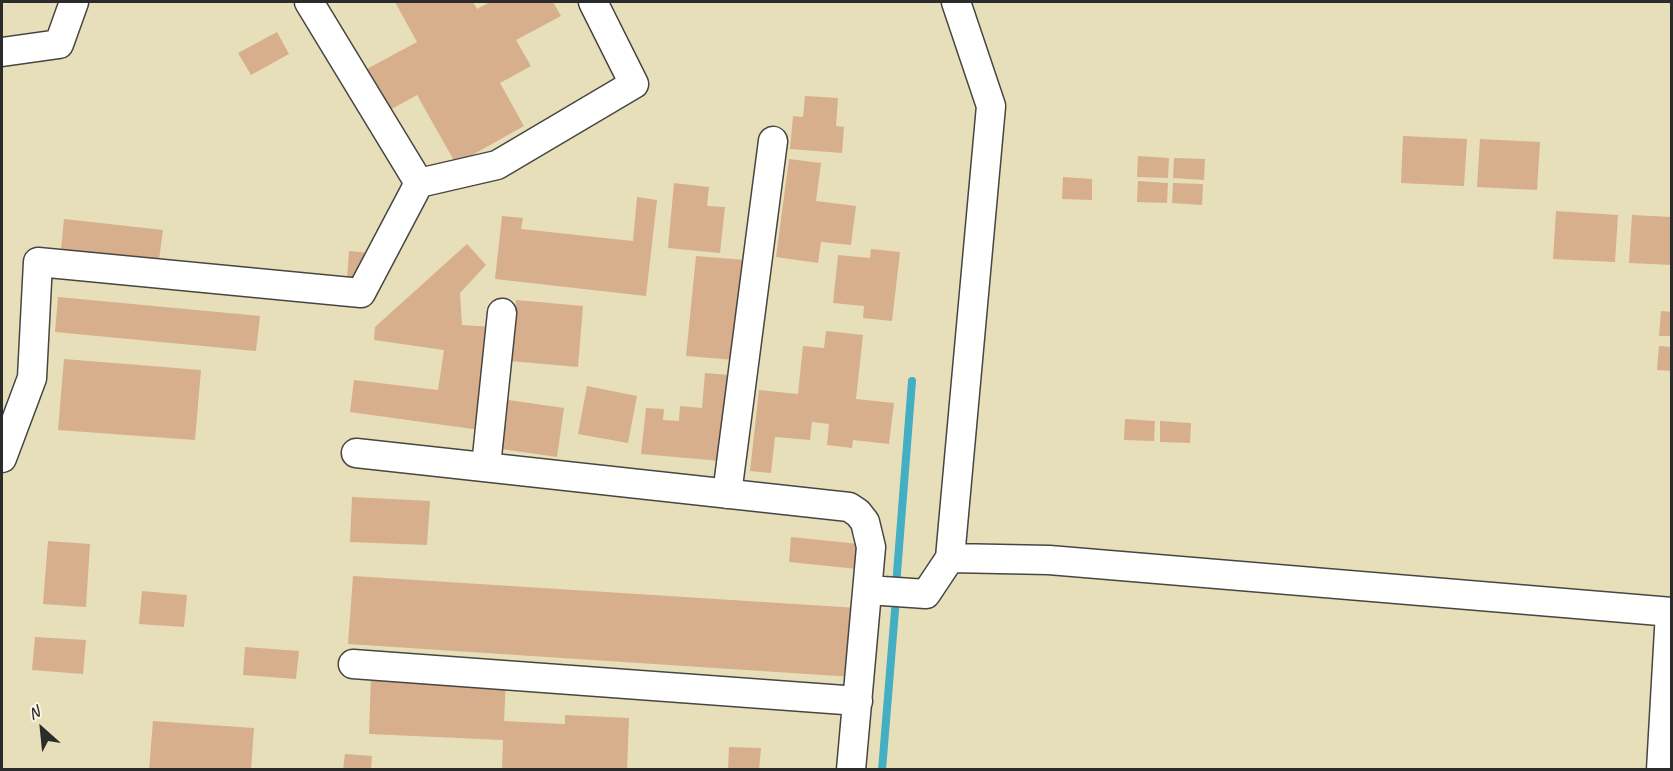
<!DOCTYPE html>
<style>
body{margin:0}
#map{position:relative;width:1673px;height:771px;overflow:hidden;background:#e7dfba;font-family:Caveat,sans-serif}
canvas{display:block}
.frame{position:absolute;inset:0;border:3px solid #2b2b2b;pointer-events:none}
.north{position:absolute;left:12px;top:699px;width:60px;height:60px;-webkit-text-stroke:4px #fcf5e5;paint-order:stroke;rotate:333deg;font-size:16px;font-weight:700;line-height:24px;text-align:center;color:#2b2b2b}
.north::after{content:'';display:block;margin:auto;width:21px;height:27px;background:#2b2b2b;clip-path:polygon(50% 0,100% 100%,50% 72%,0 100%)}
</style>
<div id="map">
<canvas width="1673" height="771"></canvas>
<div class="frame"></div>
<div class="north">N</div>
</div>
<script>
const ctx = document.querySelector('canvas').getContext('2d');
ctx.lineJoin = 'round';
const shape = rows => new Path2D(rows.map(r => 'M' + r).join(''));
function strokePath(path, color, width, dash) { ctx.strokeStyle = color; ctx.lineWidth = width; ctx.lineCap = dash ? 'butt' : 'round'; ctx.setLineDash(dash || []); ctx.stroke(path); }
function fillPath(path, color) { ctx.fillStyle = color; ctx.fill(path, 'evenodd'); }
strokePath(shape([
 [896,586,912,381],
 [882,770,896,598]
]), '#44aec3', 8);
fillPath(shape([
 [395,2,473,2,477,9,490,2,553,2,561,16,516,40,531,66,500,83,524,126,456,164,417,95,388,111,365,70,417,42],
 [277,32,289,54,251,75,238,53],
 [805,96,838,98,836,126,844,127,842,153,790,149,793,116,803,117],
 [1403,136,1467,139,1464,186,1401,183],
 [1480,139,1540,142,1537,190,1477,187],
 [1138,156,1169,158,1168,178,1137,177],
 [1174,158,1205,159,1204,180,1173,178],
 [789,159,821,163,816,201,856,206,851,245,821,242,818,263,776,257],
 [1063,177,1092,179,1092,200,1062,199],
 [1138,181,1168,183,1167,203,1137,202],
 [674,183,709,187,707,206,725,207,720,253,668,248],
 [1173,183,1203,184,1202,205,1172,203],
 [637,197,657,200,646,296,495,279,502,216,523,218,521,229,633,241],
 [1556,211,1618,215,1615,262,1553,259],
 [1632,215,1672,217,1672,265,1629,263],
 [64,219,163,230,159,260,61,249],
 [467,244,486,265,460,293,462,325,495,327,480,430,350,412,354,380,438,390,444,350,374,340,375,327],
 [871,249,900,252,892,321,863,318,864,306,833,303,838,255,870,258],
 [349,251,370,253,367,281,347,279],
 [696,256,745,260,735,360,686,356],
 [58,297,260,316,256,351,55,332],
 [516,300,583,306,578,367,510,361],
 [1661,311,1672,312,1672,336,1659,336],
 [826,331,863,335,856,399,894,403,889,444,853,440,852,448,827,445,829,424,812,422,810,440,775,437,771,473,750,471,759,390,798,394,803,346,824,348],
 [1659,346,1672,347,1672,371,1657,370],
 [64,359,201,370,195,440,58,430],
 [705,373,729,375,721,461,641,454,646,408,664,409,663,420,679,421,680,406,702,408],
 [587,386,637,396,628,443,578,434],
 [501,399,564,408,557,457,494,448],
 [1125,419,1155,421,1154,441,1124,440],
 [1160,421,1191,423,1190,443,1160,442],
 [352,497,430,501,427,545,350,542],
 [791,537,859,544,857,569,789,562],
 [48,541,90,544,86,607,43,604],
 [353,576,858,608,853,677,348,644],
 [142,591,187,595,184,627,139,624],
 [35,637,86,640,83,674,32,670],
 [245,647,299,651,296,679,243,675],
 [371,674,506,680,504,721,565,724,565,715,629,718,627,770,502,770,503,740,369,734],
 [153,721,254,728,251,770,149,770],
 [729,747,761,748,759,770,728,770],
 [345,754,372,756,371,770,343,770]
]), '#d7af8d');
const minor = shape([
 [309,2,419,183],
 [2,52,59,44,74,2],
 [419,183,497,165,634,84,593,2],
 [356,453,849,507,858,513,865,522,871,547,851,770],
 [2,458,32,378,38,262,361,293,419,183],
 [486,466,502,313],
 [727,494,773,141],
 [950,558,991,106,956,2],
 [868,590,926,594,950,558,1049,560,1672,612],
 [353,664,858,701],
 [1661,770,1670,612]
]);
strokePath(minor, '#474640', 31);
strokePath(minor, '#fff', 28);
</script>
